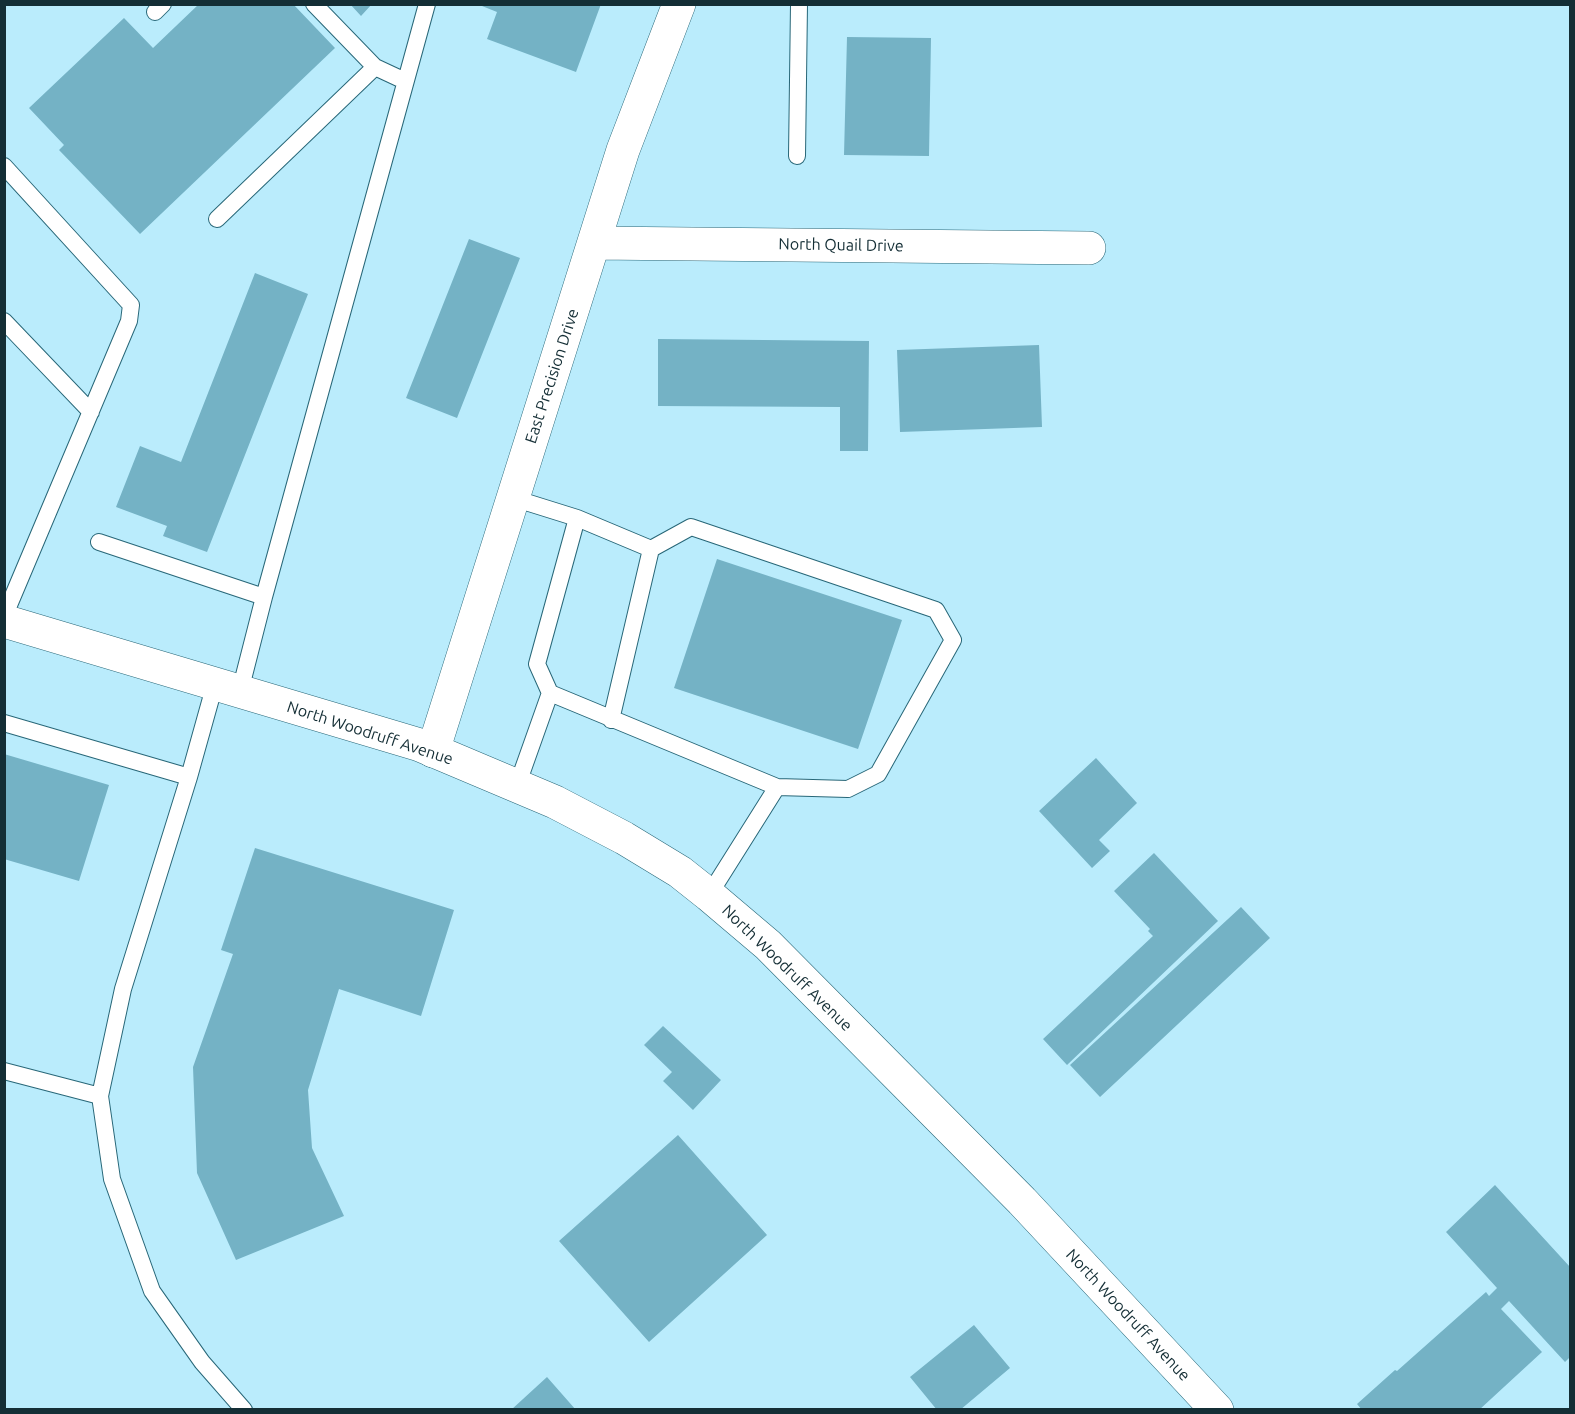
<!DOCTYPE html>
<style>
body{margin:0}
#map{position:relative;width:1575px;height:1414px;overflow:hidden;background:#baecfc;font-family:Ubuntu,sans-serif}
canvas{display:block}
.frame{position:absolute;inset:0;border:6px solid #142e35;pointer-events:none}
</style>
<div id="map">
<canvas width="1575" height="1414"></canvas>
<div class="frame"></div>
</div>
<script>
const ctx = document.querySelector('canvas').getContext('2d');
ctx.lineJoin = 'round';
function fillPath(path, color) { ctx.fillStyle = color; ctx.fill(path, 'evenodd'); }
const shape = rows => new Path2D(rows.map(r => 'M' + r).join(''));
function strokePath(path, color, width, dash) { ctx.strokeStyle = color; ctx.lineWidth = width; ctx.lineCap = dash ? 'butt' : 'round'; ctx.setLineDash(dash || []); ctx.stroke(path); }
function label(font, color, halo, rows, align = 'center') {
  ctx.font = font + ' Ubuntu,sans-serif'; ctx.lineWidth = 5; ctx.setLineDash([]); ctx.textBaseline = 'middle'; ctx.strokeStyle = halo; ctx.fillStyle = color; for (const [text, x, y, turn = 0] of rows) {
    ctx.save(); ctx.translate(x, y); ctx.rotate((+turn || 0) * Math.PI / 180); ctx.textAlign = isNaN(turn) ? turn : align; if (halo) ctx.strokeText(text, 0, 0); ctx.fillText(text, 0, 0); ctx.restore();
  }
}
fillPath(shape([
 [199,4,293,4,335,48,140,234,59,150,64,145,29,108,124,18,153,48],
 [350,4,372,4,361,16],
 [477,4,601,4,576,72,487,39,497,12],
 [847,37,931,38,929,156,844,155],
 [469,239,520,258,457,418,406,398],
 [255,273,308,294,207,552,163,536,167,526,116,507,140,446,181,462],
 [658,339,869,341,868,451,840,451,840,407,658,406],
 [1039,345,1042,427,900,432,897,350],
 [717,559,902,620,858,749,674,688],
 [4,754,109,785,79,881,4,859],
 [1096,758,1137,803,1099,840,1110,851,1092,868,1039,811],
 [255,848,454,910,421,1016,339,989,308,1090,312,1148,344,1216,236,1260,197,1173,193,1067,233,954,221,950],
 [1154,853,1218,921,1067,1065,1043,1039,1153,936,1148,931,1150,929,1114,891],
 [1241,907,1270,938,1100,1097,1070,1065],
 [663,1026,721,1080,693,1110,663,1081,672,1072,644,1045],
 [678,1135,767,1235,649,1342,559,1241],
 [1495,1185,1570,1267,1570,1357,1565,1362,1509,1301,1501,1309,1542,1352,1479,1410,1362,1410,1357,1404,1395,1370,1397,1371,1486,1292,1489,1296,1497,1288,1446,1232],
 [974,1325,1010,1368,960,1410,937,1410,910,1377],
 [547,1377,576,1410,511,1410]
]), '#74b2c5');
const service = shape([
 [314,4,375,67,405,81],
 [155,12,163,4],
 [797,156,799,4],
 [4,166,131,305,129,321,4,617],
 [217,219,375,67],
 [4,321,91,412],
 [513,498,577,518,537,664,550,693],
 [577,518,651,549,611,720],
 [99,542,264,597,427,4],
 [651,549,691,527,936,610,953,640,878,774,848,789,777,787],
 [240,691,264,597],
 [4,723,189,777],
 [517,786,550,693,777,787,709,895],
 [4,1071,100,1096,123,989,189,777,215,684],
 [100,1096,112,1179,152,1291,202,1362,244,1410]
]);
const minor = shape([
 [594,243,1089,248],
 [433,751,623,150,679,4]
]);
const primary = shape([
 [4,621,420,745,555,802,624,838,680,872,709,895,768,945,1022,1201,1217,1410]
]);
strokePath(service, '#286778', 18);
strokePath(minor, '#286778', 34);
strokePath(primary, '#286778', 34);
strokePath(service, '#fff', 16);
strokePath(minor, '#fff', 33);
strokePath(primary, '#fff', 33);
label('16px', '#142e35', '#fff', [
 ["North Quail Drive",841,245,1],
 ["East Precision Drive",552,376,-72],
 ["North Woodruff Avenue",370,733,18],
 ["North Woodruff Avenue",787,968,44],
 ["North Woodruff Avenue",1128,1315,47]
]);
</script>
